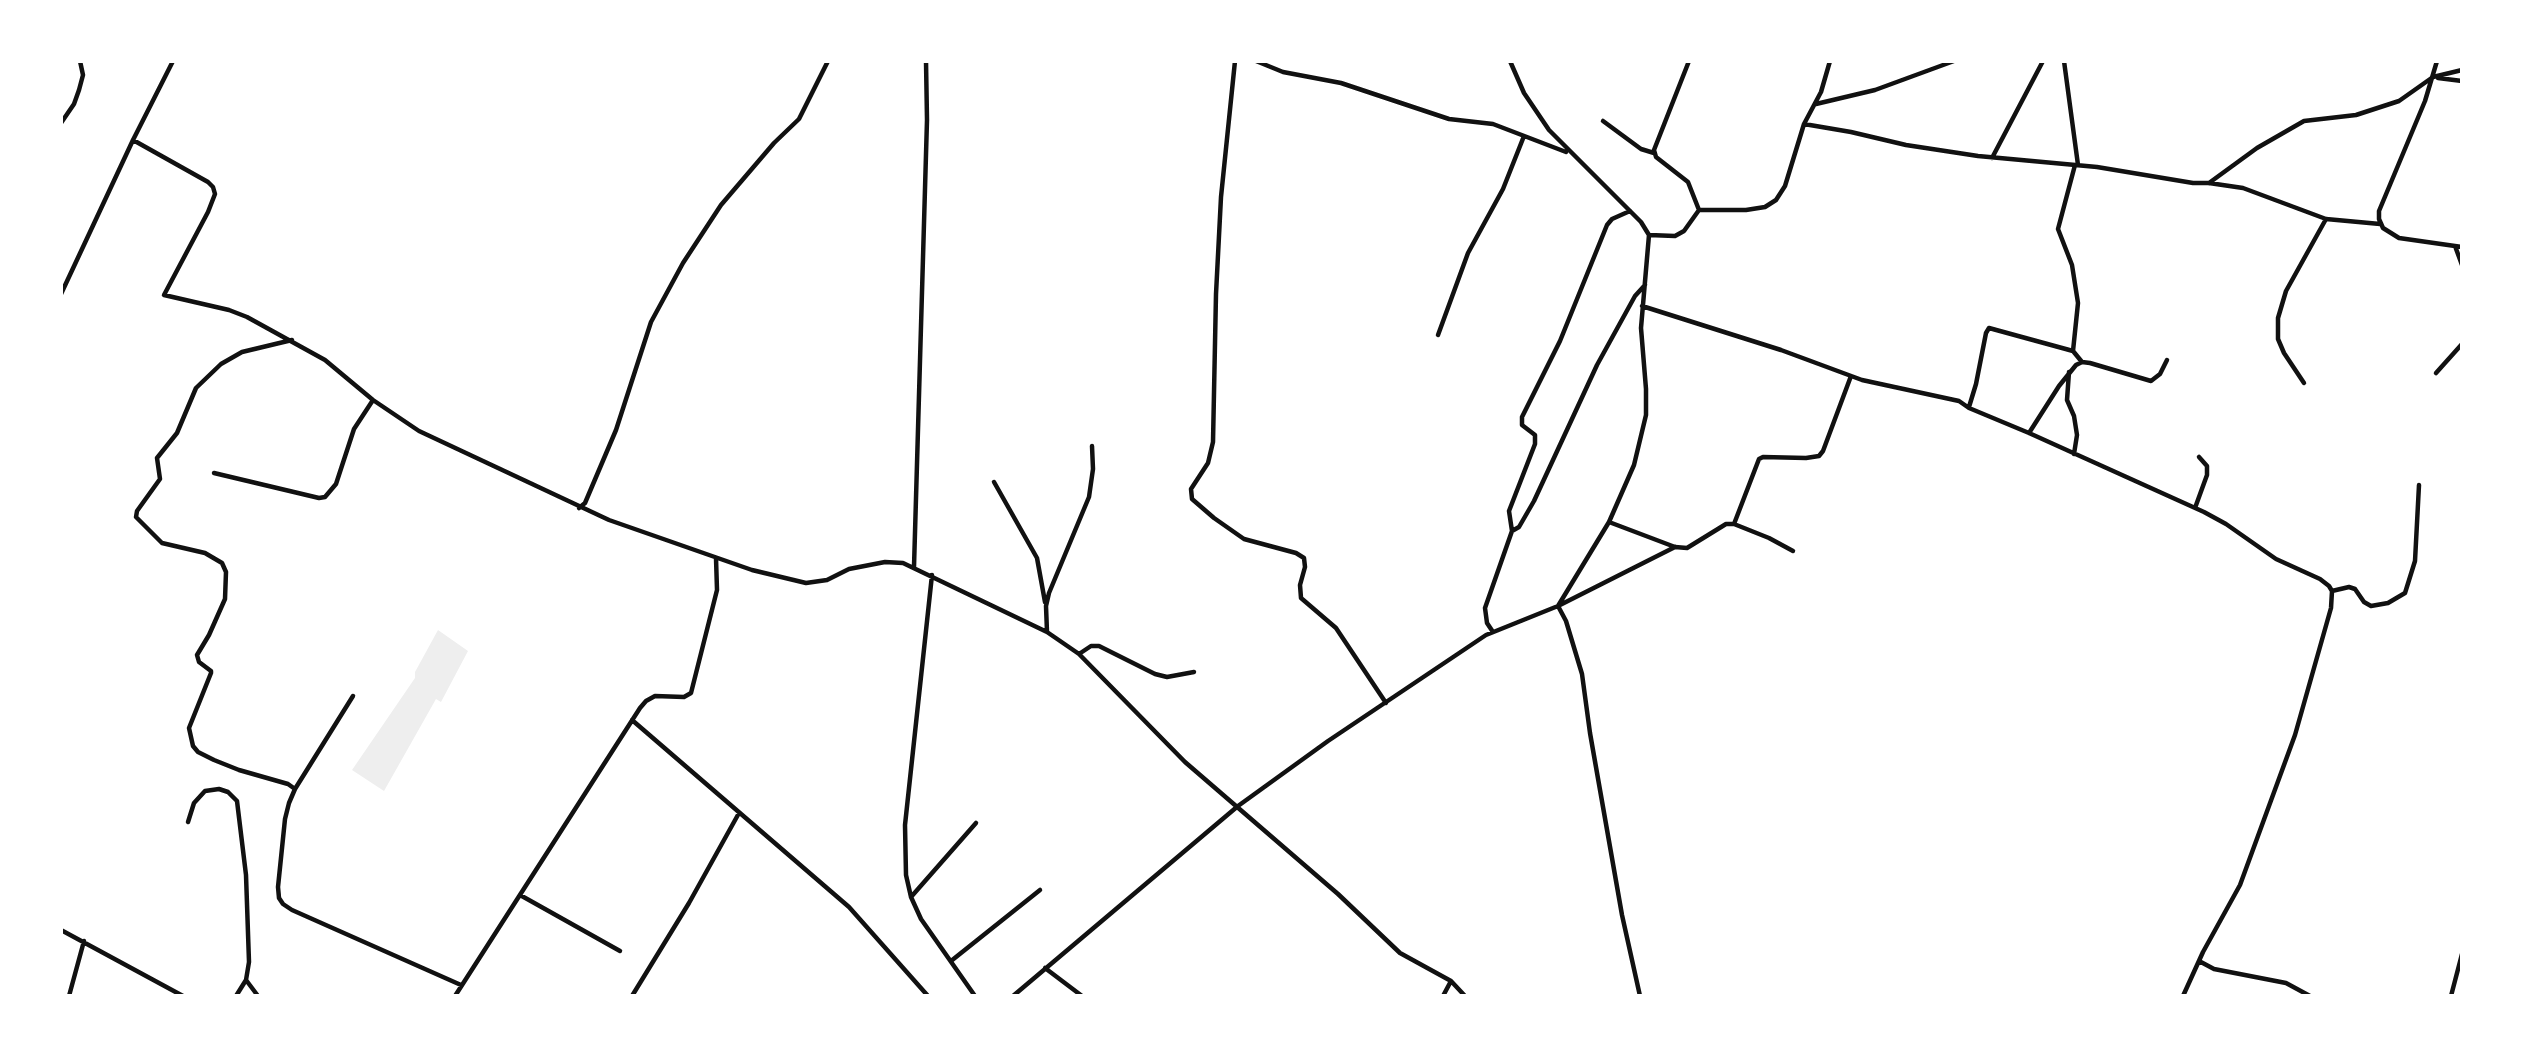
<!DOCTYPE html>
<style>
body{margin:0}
#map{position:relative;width:2523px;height:1057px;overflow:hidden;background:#fff;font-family:"Nunito Sans",sans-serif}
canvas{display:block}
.frame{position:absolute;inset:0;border:63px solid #fff;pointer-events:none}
</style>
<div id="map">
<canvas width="2523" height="1057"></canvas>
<div class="frame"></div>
</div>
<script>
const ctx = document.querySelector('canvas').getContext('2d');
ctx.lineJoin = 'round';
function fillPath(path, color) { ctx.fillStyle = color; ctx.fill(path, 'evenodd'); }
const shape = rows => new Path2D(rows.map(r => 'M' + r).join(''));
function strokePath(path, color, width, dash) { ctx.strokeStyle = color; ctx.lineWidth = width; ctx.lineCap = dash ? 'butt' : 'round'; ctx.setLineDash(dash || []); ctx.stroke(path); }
fillPath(shape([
 [438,630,468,651,441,702,436,699,384,791,352,770,415,678,415,672]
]), '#eee');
strokePath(shape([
 [1235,61,1221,197,1216,294,1213,442,1208,463,1191,489,1192,499,1214,518,1244,539,1296,553,1304,558,1305,567,1300,585,1301,598,1336,628,1386,703],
 [1256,61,1283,72,1341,83,1449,119,1493,124,1566,152],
 [1689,61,1654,150,1656,157,1688,182,1699,210],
 [2064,61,2078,165],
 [2437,61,2425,101,2379,211,2379,219,2383,228,2399,238,2462,247],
 [2438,78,2462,81],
 [1816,104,1875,90,1954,61],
 [1603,121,1641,149,1654,153],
 [61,123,74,104,79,90,83,75,80,61],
 [1804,124,1851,132,1906,145,1978,156,2097,167,2193,183,2209,183,2243,188,2326,219,2380,224],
 [133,140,208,182,213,187,215,194,208,212,164,295,229,310,247,317,325,360,373,400,419,431,609,520,752,570,806,583,827,580,849,569,885,562,903,563,1047,632,1079,654,1185,762,1338,894,1400,953,1451,981,1465,996],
 [1992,158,2043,61],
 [2209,183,2257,148,2304,121,2356,115,2399,101,2433,77,2462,70],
 [1649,235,1675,236,1684,231,1699,210,1746,210,1765,207,1776,200,1785,186,1804,124,1821,92,1830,61],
 [2455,246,2462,265],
 [61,294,133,140,173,61],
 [1642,306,1781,350,1862,380,1959,401,1969,408,2029,433,2204,512,2226,524,2276,559,2320,579,2329,586,2332,591,2331,608,2295,735,2240,885,2203,952,2183,996],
 [1438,335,1468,253,1503,189,1524,136],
 [292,340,242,352,221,364,196,388,177,433,157,458,160,479,137,511,136,517,162,543,205,553,222,563,226,572,225,599,209,635,197,655,199,662,211,671,211,673,189,728,193,746,198,752,214,760,239,770,288,784,295,789],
 [2073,351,2078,303,2072,265,2058,229,2075,165],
 [2069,372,2067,400,2074,416,2077,435,2074,454],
 [2436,373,2462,344],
 [2304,383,2284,353,2278,339,2278,318,2286,291,2326,219],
 [1969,407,1976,384,1986,333,1989,328,2073,351,2082,362],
 [2029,433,2059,386,2076,365,2082,362,2090,363,2151,381,2160,374,2167,360],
 [214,473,319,498,325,497,336,484,354,429,373,400],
 [994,482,1037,558,1045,602],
 [579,508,585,503,616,430,651,322,683,263,721,205,774,143,799,119,828,61],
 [2195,508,2207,475,2207,466,2199,457],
 [1609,522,1675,547,1687,548,1726,524,1734,524,1769,538,1793,551],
 [1734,524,1759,459,1763,457,1806,458,1819,456,1823,451,1851,376],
 [1512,531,1519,527,1534,501,1597,365,1635,296,1645,285],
 [914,567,927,120,926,61],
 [932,575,905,825,906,875,911,897,921,919,975,996],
 [2332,591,2349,587,2355,589,2364,602,2371,606,2388,603,2405,593,2415,561,2419,485],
 [1047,632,1046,606,1049,593,1089,497,1093,469,1092,446],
 [1493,632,1487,623,1485,608,1512,531,1509,511,1535,444,1535,435,1522,425,1522,417,1560,341,1607,225,1612,219,1630,211],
 [1079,654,1091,646,1099,646,1155,674,1167,677,1194,672],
 [353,696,295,789,289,803,285,819,278,887,279,898,283,904,292,910,461,985],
 [632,720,849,907,928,996],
 [188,822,194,803,205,791,219,789,228,792,237,801,246,875,249,962,246,980,258,996],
 [520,895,620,951],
 [911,897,976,823],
 [61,930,183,996],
 [951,961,1040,890],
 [2199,961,2214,969,2286,983,2310,996],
 [1045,968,1082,996],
 [69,996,84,941],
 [236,996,246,980],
 [455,996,640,708,646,701,655,696,684,697,691,693,717,590,716,558],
 [632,996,689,903,739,813],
 [1013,996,1238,806,1328,741,1486,635,1558,606,1609,522,1634,465,1646,415,1646,389,1641,328,1649,235,1641,222,1549,130,1524,93,1510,61],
 [1443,996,1451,981],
 [1640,996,1622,915,1590,733,1582,674,1566,621,1558,606,1675,547],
 [2451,996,2462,954]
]), '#111', 4.5);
</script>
